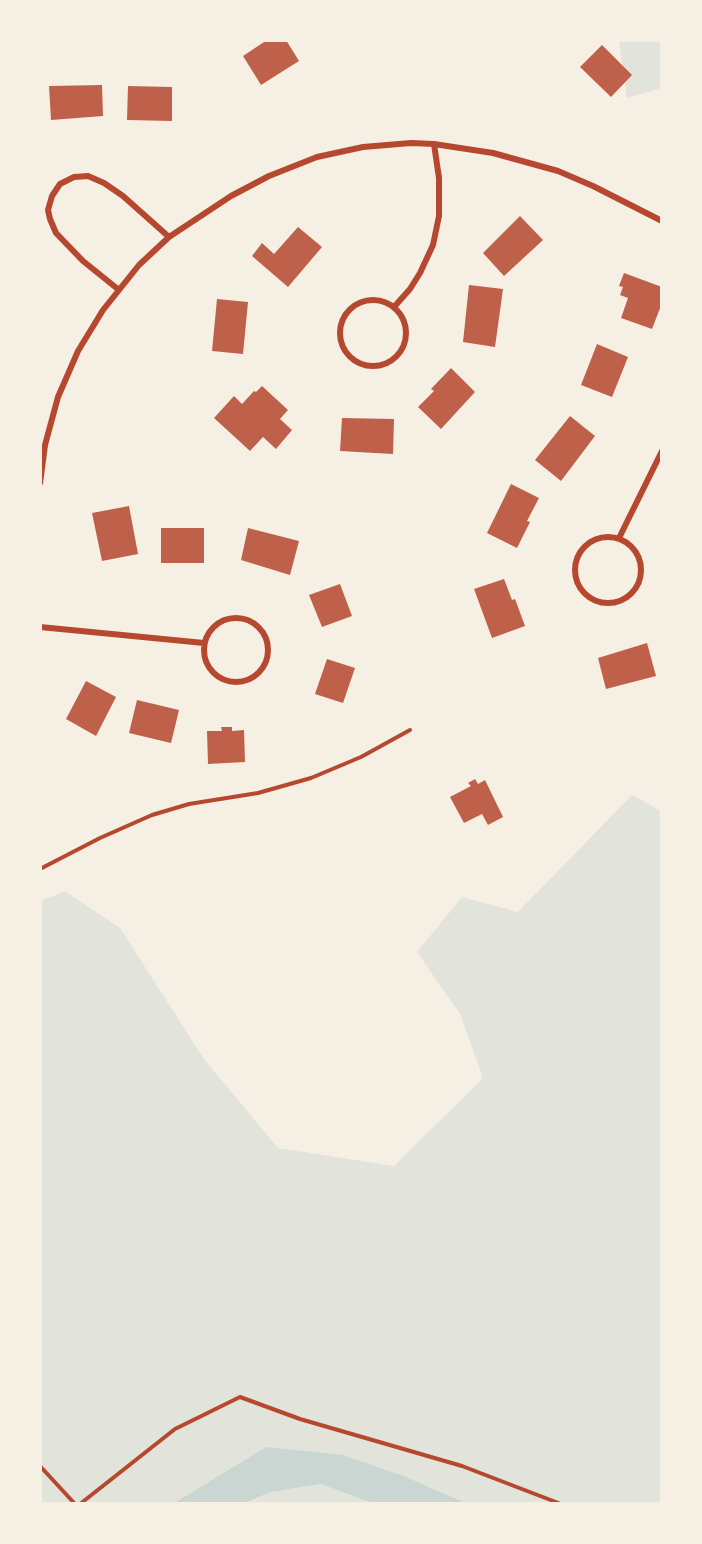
<!DOCTYPE html>
<style>
body{margin:0}
#map{position:relative;width:702px;height:1544px;overflow:hidden;background:#f6efe4;font-family:Karla,sans-serif}
canvas{display:block}
.frame{position:absolute;inset:0;border:42px solid #f6efe4;pointer-events:none}
</style>
<div id="map">
<canvas width="702" height="1544"></canvas>
<div class="frame"></div>
</div>
<script>
const ctx = document.querySelector('canvas').getContext('2d');
ctx.lineJoin = 'round';
function fillPath(path, color) { ctx.fillStyle = color; ctx.fill(path, 'evenodd'); }
const shape = rows => new Path2D(rows.map(r => 'M' + r).join(''));
function strokePath(path, color, width, dash) { ctx.strokeStyle = color; ctx.lineWidth = width; ctx.lineCap = dash ? 'butt' : 'round'; ctx.setLineDash(dash || []); ctx.stroke(path); }
fillPath(shape([
 [619,41,661,41,661,88,627,98],
 [632,795,661,811,661,1503,466,1503,406,1477,266,1447,174,1503,41,1504,41,901,65,891,120,928,204,1059,278,1148,394,1166,483,1078,460,1014,417,952,462,897,518,912],
 [321,1484,372,1503,245,1504,271,1492]
]), '#e2e4dc');
fillPath(shape([
 [266,1447,343,1455,406,1477,466,1503,372,1503,321,1484,271,1492,245,1503,174,1503]
]), '#c9d6d2');
fillPath(shape([
 [267,40,286,40,299,61,261,85,243,56],
 [602,45,632,75,611,97,580,67],
 [102,85,103,116,51,120,49,86],
 [128,86,172,87,172,121,127,120],
 [520,216,543,240,504,276,483,253],
 [298,227,322,247,288,287,252,256,262,243,274,254],
 [624,273,662,287,662,303,652,329,621,318,628,298,620,295,623,287,619,286],
 [469,285,503,289,495,347,463,342],
 [217,299,248,302,243,354,212,351],
 [597,344,628,357,612,397,581,385],
 [451,368,475,392,441,429,418,407,434,391,431,389],
 [262,386,288,410,280,419,292,430,276,449,263,437,250,451,214,418,234,396,242,404,254,391,256,392],
 [570,416,595,436,561,481,535,460],
 [342,418,394,419,393,454,340,451],
 [511,484,539,498,527,521,530,522,517,548,487,533],
 [129,506,138,554,102,561,92,513],
 [161,528,204,528,204,563,161,563],
 [248,528,299,541,290,575,241,560],
 [504,579,512,600,515,599,525,626,492,638,474,589],
 [340,584,352,616,322,627,309,595],
 [647,643,656,676,606,689,598,658],
 [327,659,355,668,343,703,315,694],
 [86,681,116,697,96,736,66,719],
 [137,700,179,710,171,743,129,733],
 [221,727,232,727,232,731,244,730,245,762,208,764,207,731,222,731],
 [475,779,478,784,485,780,503,817,488,825,482,814,464,823,450,797,471,786,468,783]
]), '#bf614a');
strokePath(shape([
 [40,869,100,838,152,815,189,804,258,793,311,778,361,757,410,730],
 [40,1466,75,1504],
 [80,1504,175,1429,240,1397,300,1419,462,1466,561,1504]
]), '#b5482f', 4);
strokePath(shape([
 [119,290,83,261,56,233,50,219,48,210,52,196,60,184,74,177,88,176,104,183,123,196,169,237],
 '340 333a33 33 0 1 1 66 0a33 33 0 1 1-66 0Z',
 [394,307,410,289,420,273,433,245,439,216,439,178,434,144],
 [40,483,45,445,58,397,78,351,103,310,139,265,169,237,231,196,269,176,317,157,363,147,411,143,434,144,493,153,558,171,593,186,662,221],
 '575 570a33 33 0 1 1 66 0a33 33 0 1 1-66 0Z',
 [619,538,662,451],
 '204 650a32 32 0 1 1 64 0a32 32 0 1 1-64 0Z',
 [40,627,204,643]
]), '#b5482f', 6);
</script>
